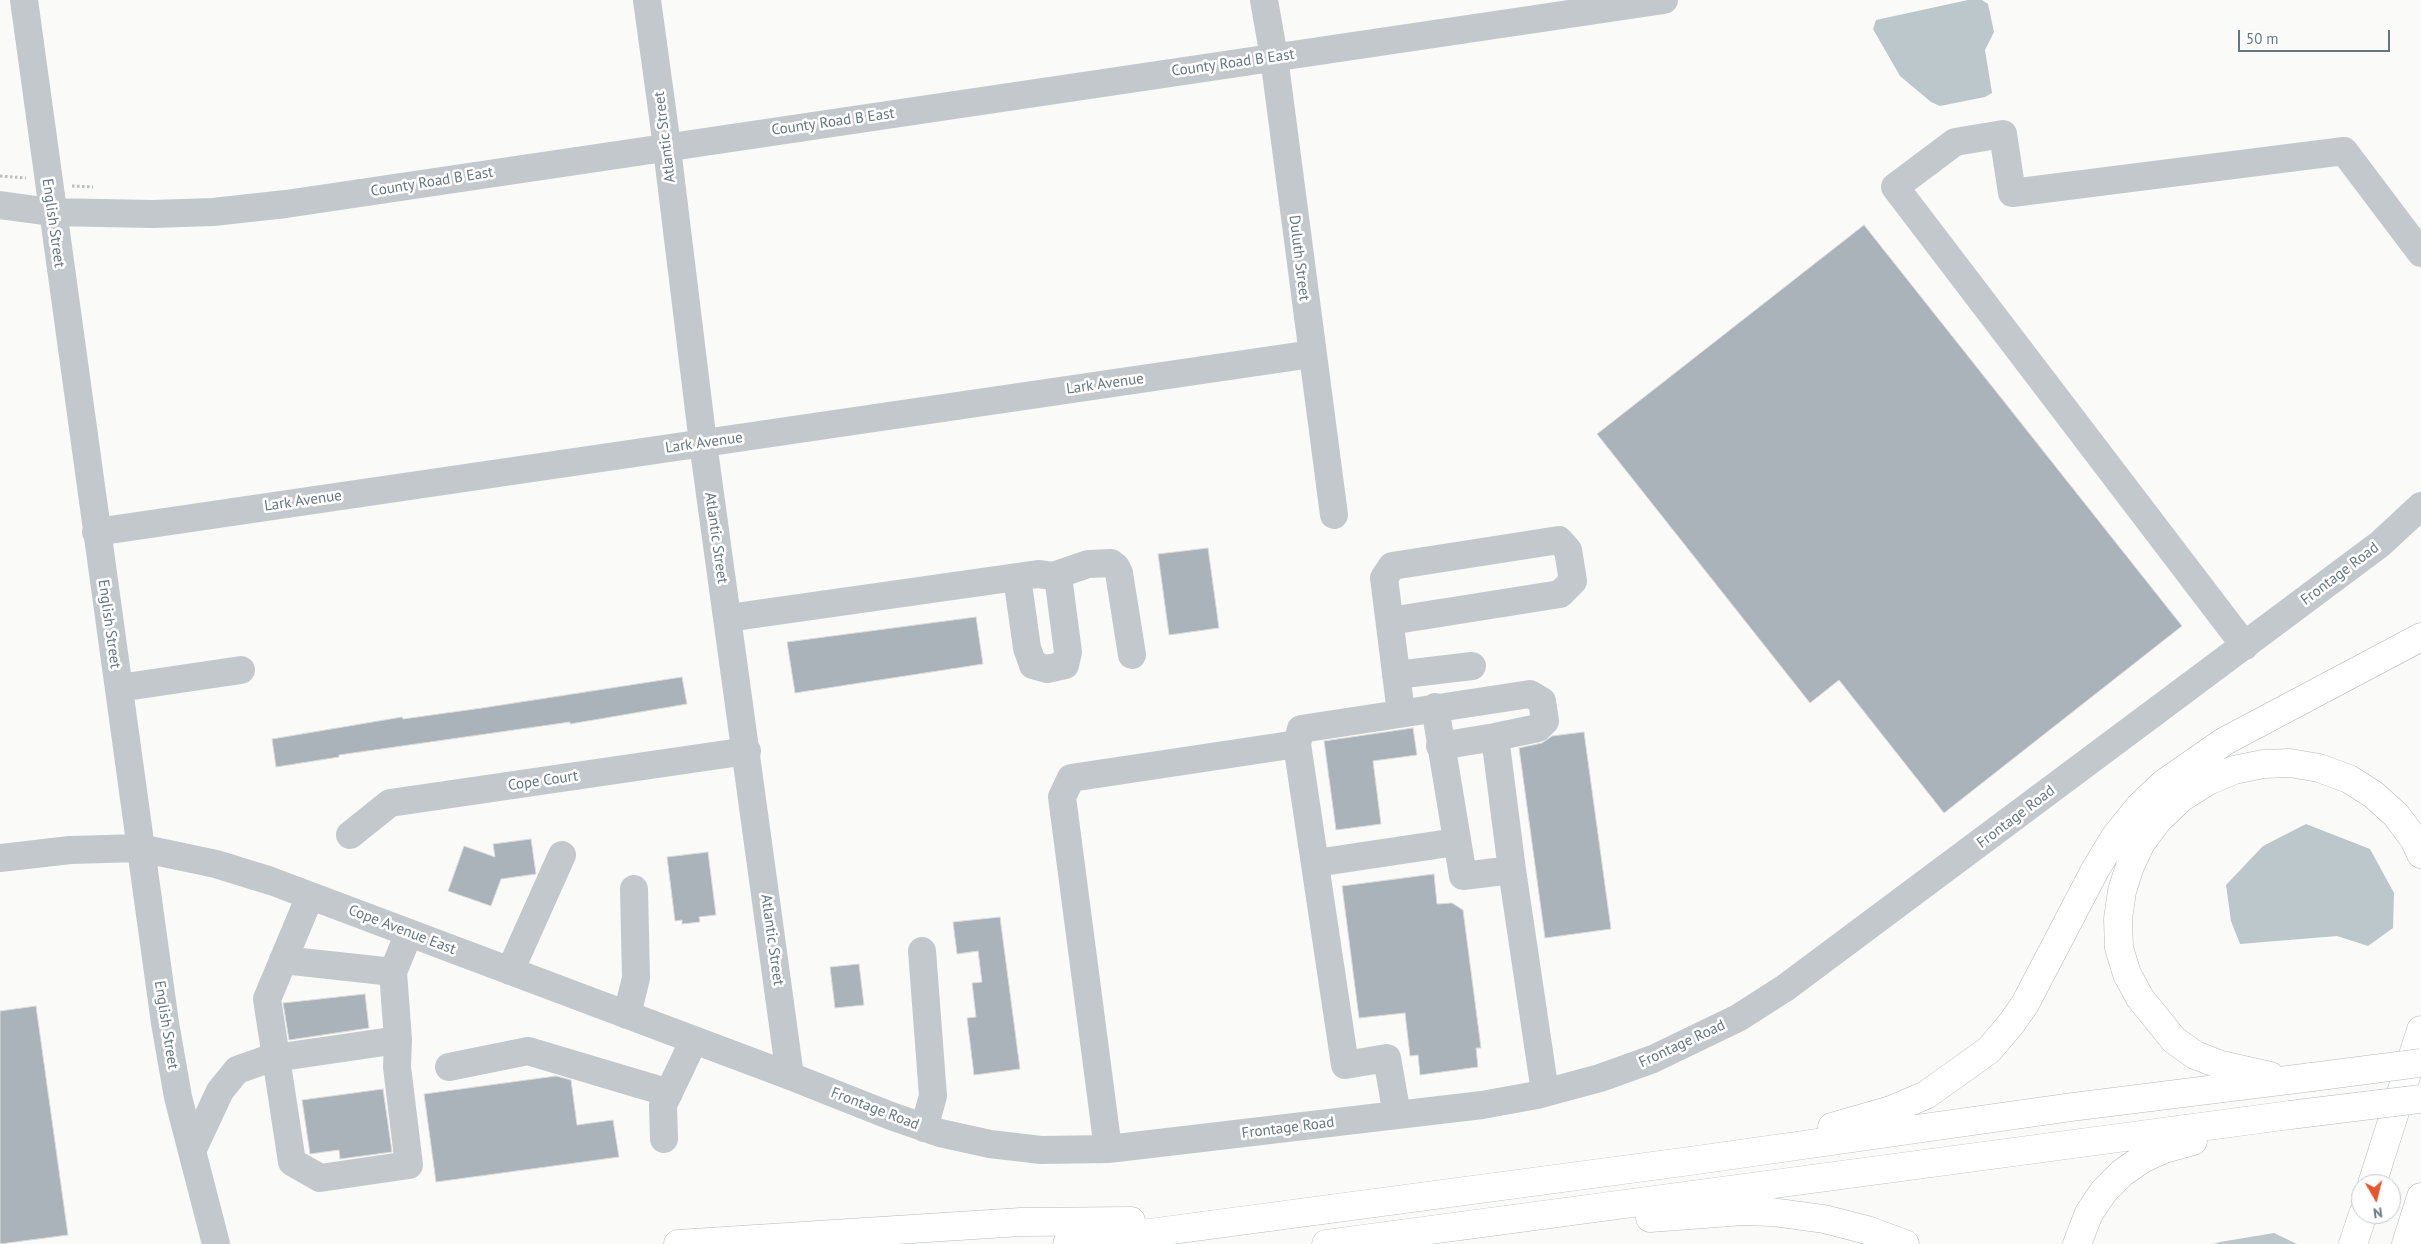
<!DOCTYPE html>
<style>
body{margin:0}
#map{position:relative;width:2421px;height:1244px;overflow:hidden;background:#fafaf8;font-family:"PT Sans",sans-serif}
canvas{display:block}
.north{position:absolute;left:2351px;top:1174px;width:50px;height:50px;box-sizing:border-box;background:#fff;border:1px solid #c1c8cd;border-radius:50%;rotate:172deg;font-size:14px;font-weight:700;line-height:20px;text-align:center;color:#657683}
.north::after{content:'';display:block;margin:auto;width:18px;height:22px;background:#e4572e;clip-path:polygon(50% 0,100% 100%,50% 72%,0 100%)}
.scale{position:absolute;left:2238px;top:30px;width:152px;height:22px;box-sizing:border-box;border:2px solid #657683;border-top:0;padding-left:6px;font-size:15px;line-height:18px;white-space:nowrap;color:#657683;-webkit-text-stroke:4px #fff;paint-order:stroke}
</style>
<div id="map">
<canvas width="2421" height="1244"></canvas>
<div class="north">N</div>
<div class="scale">50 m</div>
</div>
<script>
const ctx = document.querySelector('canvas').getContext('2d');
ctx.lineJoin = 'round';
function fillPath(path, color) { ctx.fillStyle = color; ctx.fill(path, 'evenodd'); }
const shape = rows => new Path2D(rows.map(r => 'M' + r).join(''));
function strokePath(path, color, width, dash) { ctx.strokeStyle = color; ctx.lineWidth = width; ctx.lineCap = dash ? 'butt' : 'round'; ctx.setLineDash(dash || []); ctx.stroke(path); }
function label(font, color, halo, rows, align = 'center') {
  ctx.font = font + ' "PT Sans",sans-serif'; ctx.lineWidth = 5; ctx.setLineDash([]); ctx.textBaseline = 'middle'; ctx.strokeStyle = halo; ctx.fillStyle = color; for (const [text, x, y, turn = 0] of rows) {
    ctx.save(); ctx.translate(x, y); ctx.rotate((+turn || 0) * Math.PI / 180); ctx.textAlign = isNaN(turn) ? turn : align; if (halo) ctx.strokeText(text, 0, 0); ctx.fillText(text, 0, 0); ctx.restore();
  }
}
fillPath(shape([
 [1968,0,1982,0,1988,4,1994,32,1985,50,1992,93,1985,97,1940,106,1931,102,1900,76,1873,29,1876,20],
 [2306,824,2370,849,2394,893,2393,928,2368,946,2337,936,2240,944,2231,921,2226,885,2263,846],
 [2274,1233,2297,1244,2213,1244,2220,1242]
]), '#bbc7cb');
const building = shape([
 [1864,225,2182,626,1944,813,1839,680,1810,703,1597,434,1864,225],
 [1208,548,1219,628,1169,635,1158,554,1208,548],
 [976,617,983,664,795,693,787,642,976,617],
 [682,677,687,704,570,724,570,722,339,755,339,757,276,767,272,739,402,717,403,719,482,708,682,677],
 [1413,728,1417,755,1373,761,1381,824,1336,830,1324,741,1413,728],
 [1584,732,1611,929,1545,938,1519,748,1542,743,1552,736,1584,732],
 [531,839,536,874,501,879,491,906,448,891,464,846,495,857,493,844,531,839],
 [708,852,716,915,699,917,700,922,682,924,682,920,675,921,667,857,708,852],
 [1434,874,1437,904,1452,903,1463,910,1481,1048,1476,1048,1478,1067,1420,1075,1418,1055,1410,1056,1405,1013,1359,1018,1342,886,1434,874],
 [1000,917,1020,1069,974,1075,967,1018,976,1017,972,983,982,982,978,951,957,954,953,922,1000,917],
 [859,964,864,1005,835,1008,830,967,859,964],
 [365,994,369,1028,289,1040,283,1003,365,994],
 [36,1006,68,1235,0,1244,0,1011,36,1006],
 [556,1076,571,1080,577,1125,613,1120,619,1157,436,1182,424,1094,556,1076],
 [383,1089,392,1152,340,1159,339,1150,310,1154,302,1100,383,1089]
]);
fillPath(building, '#aab3b9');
strokePath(building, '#dcdcda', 1);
const major = shape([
 [2372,1184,2421,1030],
 [2353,1244,2363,1214],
 [2406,1244,2421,1197]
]);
const highway = shape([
 [2270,1076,2221,1065,2195,1055,2174,1040,2140,998,2127,974,2119,948,2118,919,2122,891,2130,866,2141,843,2158,820,2181,798,2208,781,2234,770,2263,764,2290,763,2319,768,2349,779,2374,795,2396,815,2414,839,2421,854],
 [1832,1127,1891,1110,1926,1095,1989,1050,2011,1024,2025,1004,2095,870,2115,837,2139,807,2163,784,2225,741,2421,637],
 [1650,1218,1743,1211,1772,1212,1824,1219,1867,1230,1905,1244],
 [678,1244,1021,1222,1131,1221],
 [1067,1244,1690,1161,2072,1107,2312,1077],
 [1326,1244,2290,1115],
 [2077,1244,2089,1213,2104,1191,2122,1173,2142,1159,2164,1149,2193,1141]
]);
strokePath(major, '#b5babe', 29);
strokePath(highway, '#b4b9bd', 29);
strokePath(shape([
 [0,176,26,178],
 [72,186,93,187]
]), '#bbbfc2', 3, [2.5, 2.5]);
strokePath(shape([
 [24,0,165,1023,178,1097,216,1244],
 [647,0,664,124,703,443,790,1076],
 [1264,0,1274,57,1334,515],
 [0,205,51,212,152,214,213,212,286,204,1664,0],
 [96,532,1312,354],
 [1053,576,1088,564,1111,563,1116,567,1119,573,1132,655],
 [728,618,1038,574,1053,576,1059,584,1068,652,1065,665,1047,669,1033,665,1027,648,1017,577],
 [1390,621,1560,594,1573,581,1568,550,1559,540,1392,566,1384,578,1401,713],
 [2245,646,1895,187,1955,142,2003,134,2012,193,2344,151,2421,253],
 [1396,675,1472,666],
 [119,688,241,670],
 [1435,707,1463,876,1512,870],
 [1440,746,1495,737],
 [350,835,390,803,747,751],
 [0,858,70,850,140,848,216,864,271,881,790,1076,891,1116,940,1133,990,1144,1041,1150,1108,1149,1482,1105,1537,1095,1600,1078,1653,1059,1738,1018,1785,988,2380,544,2421,506],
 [1316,863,1456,842],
 [310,896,267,999,292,1162,320,1178,409,1165,397,1067,398,1040],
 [922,951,933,1096,924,1128],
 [283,960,393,972],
 [510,971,562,855],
 [627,1015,636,978,634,889],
 [449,1067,528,1051,669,1093],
 [1397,1115,1387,1058,1345,1065,1297,744,1301,729,1530,694,1542,701,1545,721,1538,728,1495,737,1512,870,1545,1092],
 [664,1139,663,1105,694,1040],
 [1108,1149,1062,797,1071,778,1297,744],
 [192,1151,220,1091,237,1070,268,1059,398,1040,393,972,409,933]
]), '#c3c8cc', 28);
strokePath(major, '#fff', 28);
strokePath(highway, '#fff', 28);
const highwayBridge = shape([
 [2312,1077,2421,1063],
 [2290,1115,2421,1099]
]);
strokePath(highwayBridge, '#b4b9bd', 29, []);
strokePath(highwayBridge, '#fff', 28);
label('15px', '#657683', '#fff', [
 ["County Road B East",1233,63,-8],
 ["County Road B East",833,122,-8],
 ["Atlantic Street",665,137,-97],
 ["County Road B East",432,182,-9],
 ["English Street",53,223,82],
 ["Duluth Street",1299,258,83],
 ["Lark Avenue",1105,384,-8],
 ["Lark Avenue",704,443,-8],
 ["Lark Avenue",303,501,-8],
 ["Atlantic Street",716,538,82],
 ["Frontage Road",2340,574,-37],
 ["English Street",109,624,82],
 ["Cope Court",543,781,-8],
 ["Frontage Road",2016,817,-37],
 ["Cope Avenue East",402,930,21],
 ["Atlantic Street",772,940,82],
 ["English Street",166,1025,81],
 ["Frontage Road",1682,1044,-25],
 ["Frontage Road",875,1109,21],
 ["Frontage Road",1288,1128,-7]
]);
</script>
